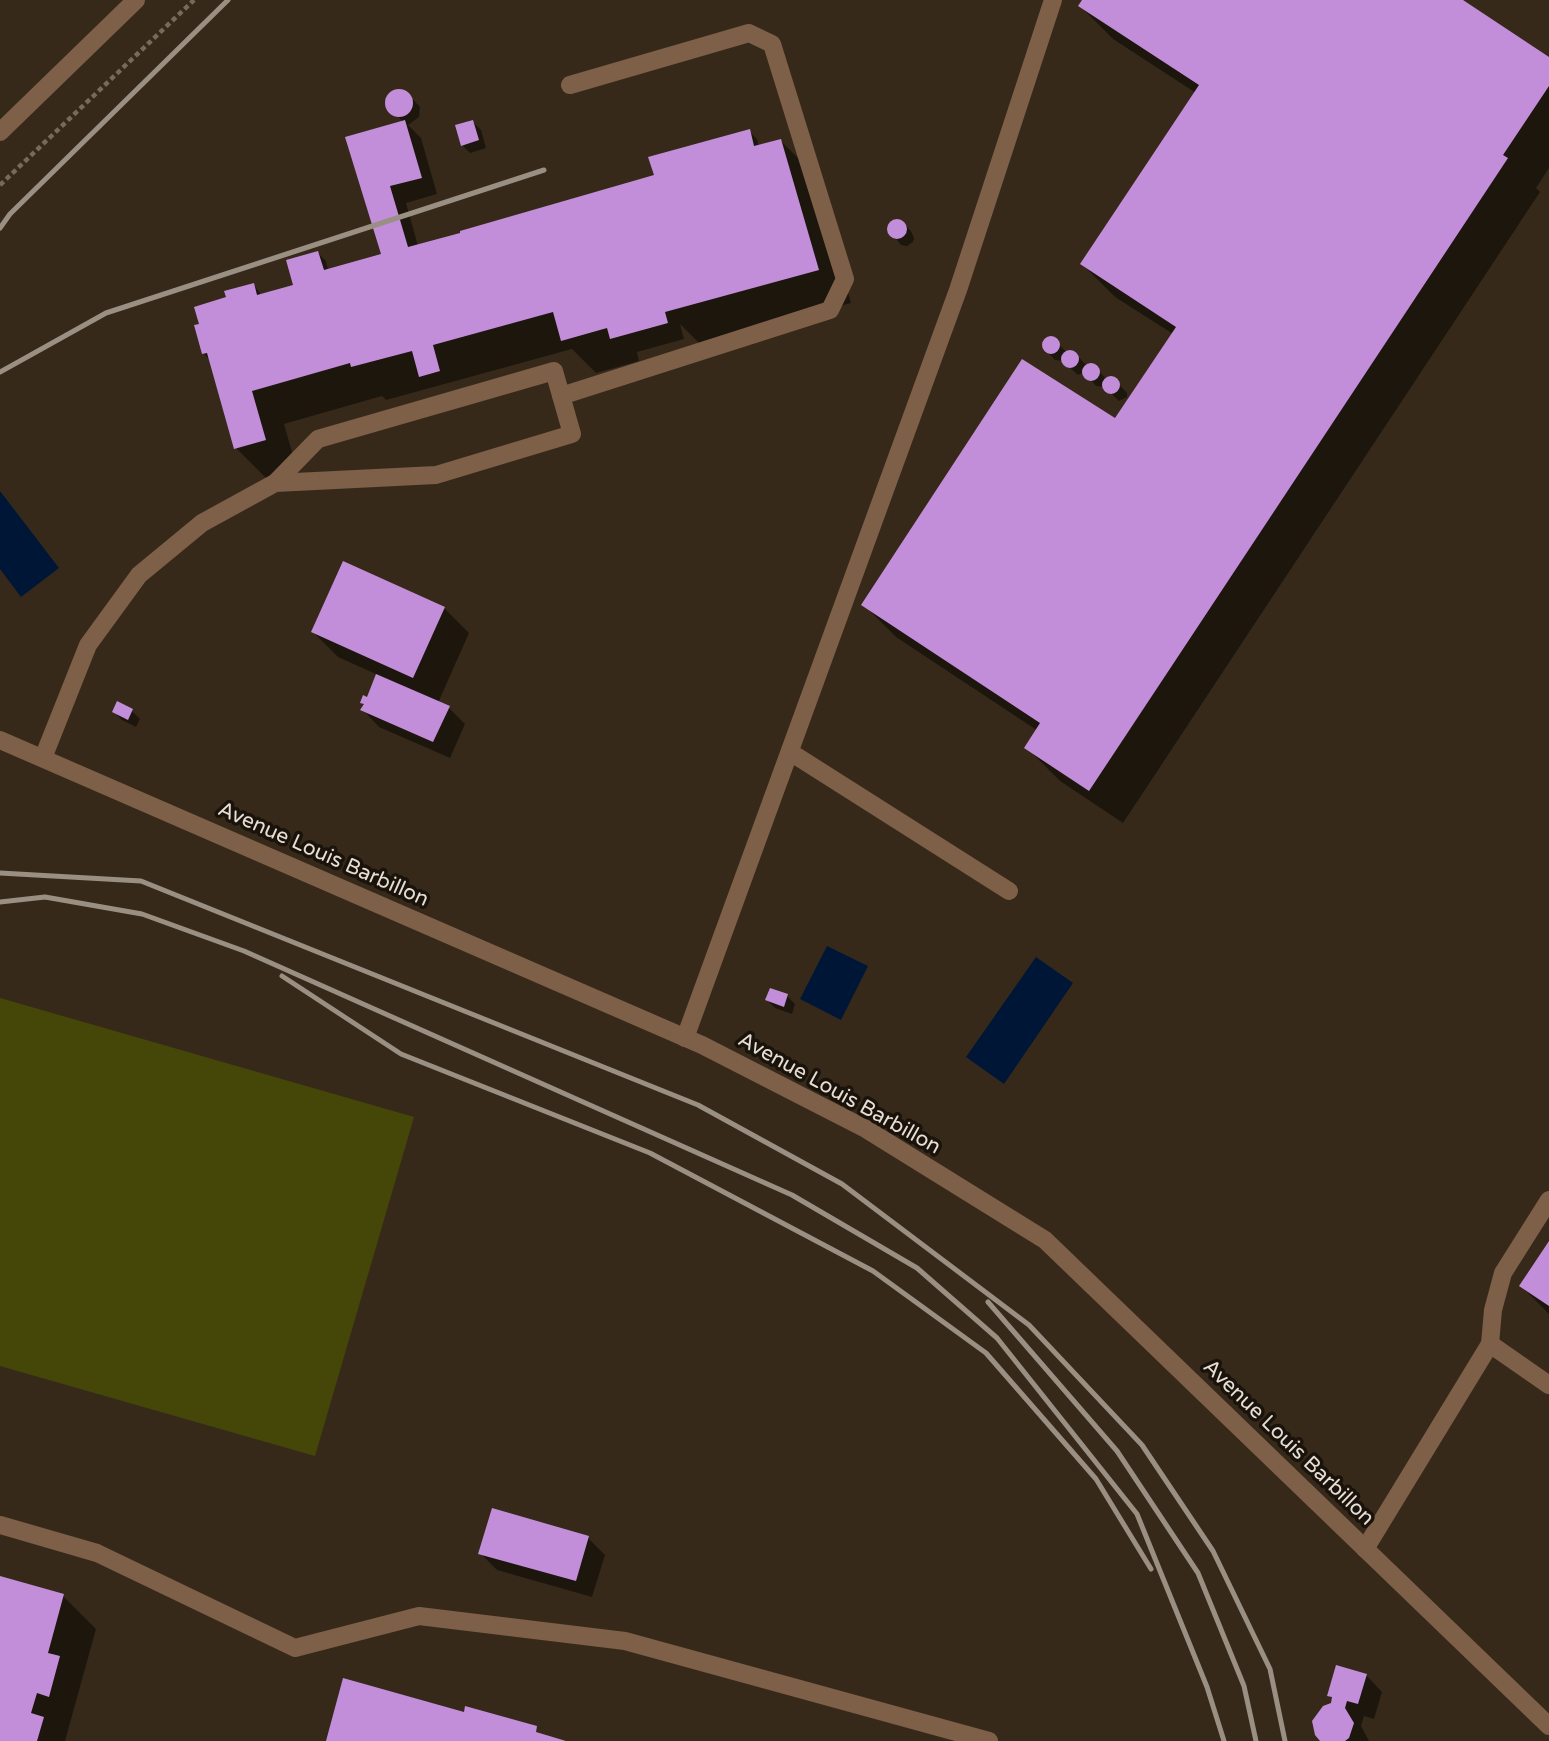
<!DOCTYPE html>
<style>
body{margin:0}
canvas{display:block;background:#362919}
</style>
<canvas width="1549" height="1741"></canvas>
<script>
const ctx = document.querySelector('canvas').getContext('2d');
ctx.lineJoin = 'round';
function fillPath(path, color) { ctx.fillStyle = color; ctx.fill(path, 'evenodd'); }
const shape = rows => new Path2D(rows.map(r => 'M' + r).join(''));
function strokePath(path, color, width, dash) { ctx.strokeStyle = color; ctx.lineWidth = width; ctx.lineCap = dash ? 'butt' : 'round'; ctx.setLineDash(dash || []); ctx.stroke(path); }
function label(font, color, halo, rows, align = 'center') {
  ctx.font = font + ' "Varela Round",sans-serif'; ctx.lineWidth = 7; ctx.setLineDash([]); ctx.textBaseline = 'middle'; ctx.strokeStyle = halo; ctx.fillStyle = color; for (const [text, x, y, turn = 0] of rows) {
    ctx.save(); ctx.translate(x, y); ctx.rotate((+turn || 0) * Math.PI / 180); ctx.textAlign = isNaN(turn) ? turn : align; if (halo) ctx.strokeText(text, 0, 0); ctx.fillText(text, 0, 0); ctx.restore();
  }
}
fillPath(shape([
 [0,998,414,1117,315,1456,0,1366]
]), '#444708');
fillPath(shape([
 [0,491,59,568,21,597,0,569],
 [827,946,868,966,841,1020,800,999],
 [1036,957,1073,983,1004,1084,966,1057]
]), '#001636');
fillPath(shape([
 [1084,0,1460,0,1549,59,1549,168,1536,188,1540,192,1123,823,1060,781,1027,748,1038,731,896,637,863,604,1115,421,1173,334,1115,297,1082,264,1196,93,1113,39,1080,6],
 [397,91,406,92,420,107,419,117,408,125,421,138,437,194,406,203,418,246,657,177,749,131,757,139,759,147,781,141,814,174,851,303,700,344,680,324,684,339,637,352,639,361,596,373,572,349,386,400,382,396,284,424,298,473,269,481,236,448,212,362,203,353,201,325,228,299,254,285,262,296,296,286,318,253,326,261,328,270,385,255,347,138,403,122,387,104,390,95],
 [473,122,481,130,486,148,470,153,462,145],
 [895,220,903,223,911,231,914,238,913,242,907,246,901,245,888,229,890,224],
 [1048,339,1054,339,1067,353,1075,353,1086,365,1094,365,1106,379,1114,379,1127,393,1127,397,1119,401,1105,387,1096,386,1084,372,1078,375,1063,361,1055,360,1044,348,1044,344],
 [444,608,469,633,438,703,449,708,465,724,450,758,379,727,363,710,365,705,362,702,367,699,378,675,338,657,313,632],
 [132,711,140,719,136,727,122,720,114,712],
 [787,996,795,1004,792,1014,775,1008,767,1000],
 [1549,1244,1549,1314,1521,1286],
 [588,1538,605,1555,592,1597,497,1570,480,1553],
 [0,1578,63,1596,96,1629,65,1741,0,1741],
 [1366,1675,1382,1692,1374,1719,1364,1716,1361,1726,1369,1741,1323,1741,1334,1699,1329,1695]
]), '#0007');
fillPath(shape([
 [1082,0,1463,0,1549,57,1549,86,1503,155,1508,158,1089,791,1024,748,1040,723,861,605,1022,359,1115,418,1176,327,1080,264,1199,85,1078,6],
 '385 103a14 14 0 1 1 28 0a14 14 0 1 1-28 0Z',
 [405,120,422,178,390,186,408,247,460,233,460,231,654,175,648,157,750,129,754,146,781,139,819,270,665,312,668,323,610,339,607,328,561,341,553,312,433,345,440,371,419,377,412,351,351,367,350,363,252,391,266,440,234,449,207,353,202,354,194,325,199,324,194,307,226,297,224,291,254,283,257,295,293,285,286,260,318,251,324,270,381,254,345,137],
 [473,120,479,140,461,146,455,125],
 '887 229a10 10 0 1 1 20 0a10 10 0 1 1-20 0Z',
 '1042 345a9 9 0 1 1 18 0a9 9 0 1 1-18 0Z',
 '1061 359a9 9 0 1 1 18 0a9 9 0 1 1-18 0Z',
 '1082 372a9 9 0 1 1 18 0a9 9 0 1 1-18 0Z',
 '1102 385a9 9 0 1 1 18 0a9 9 0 1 1-18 0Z',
 [343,561,445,607,413,678,311,632],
 [376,674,450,706,433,742,360,710,364,704,360,703,363,695,367,697],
 [117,701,133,709,128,720,112,712],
 [770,988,788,994,784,1007,765,1000],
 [1549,1241,1549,1306,1519,1286],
 [492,1508,589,1536,576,1581,478,1554],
 [0,1576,64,1594,48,1653,60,1656,49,1697,37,1693,31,1713,44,1717,37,1741,0,1741],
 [1336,1665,1367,1674,1358,1704,1347,1701,1345,1708,1354,1723,1349,1738,1345,1741,1320,1741,1315,1735,1312,1721,1323,1706,1331,1703,1332,1697,1327,1696],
 [343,1678,464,1712,465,1706,537,1726,536,1732,566,1741,326,1741]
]), '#c28ed9');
strokePath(shape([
 [0,185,194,0]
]), '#756a5c', 4.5, [5, 3.5]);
strokePath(shape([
 [561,396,830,310,845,279,772,44,749,33,570,85],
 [790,752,1009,891],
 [43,758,88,645,139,575,202,523,275,483,436,475,572,434,554,371,318,439,275,483],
 [685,1038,958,290,1053,0],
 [1549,1200,1503,1273,1493,1310,1490,1344,1549,1385],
 [0,1525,97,1553,295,1648,419,1616,625,1641,989,1741],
 [1365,1549,1490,1344]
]), '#7e5f48', 18);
strokePath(shape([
 [0,132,136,0],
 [0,740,702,1045,866,1129,1045,1240,1549,1726]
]), '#7e5f48', 18);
strokePath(shape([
 [0,228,10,214,228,0],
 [0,372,106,313,544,170],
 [0,873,141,881,698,1105,842,1184,1029,1325,1142,1445,1213,1551,1270,1669,1285,1741],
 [0,902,45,897,142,914,244,951,792,1195,917,1268,997,1338,1137,1514,1207,1687,1224,1741],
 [282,976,401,1054,650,1153,873,1271,986,1353,1096,1479,1151,1569],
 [988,1302,1117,1451,1198,1573,1244,1686,1256,1741]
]), '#9a8f83', 5);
label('21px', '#e7ded4', '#19130c', [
 ["Avenue Louis Barbillon",323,855,24],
 ["Avenue Louis Barbillon",839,1094,29],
 ["Avenue Louis Barbillon",1288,1443,44]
]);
</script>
